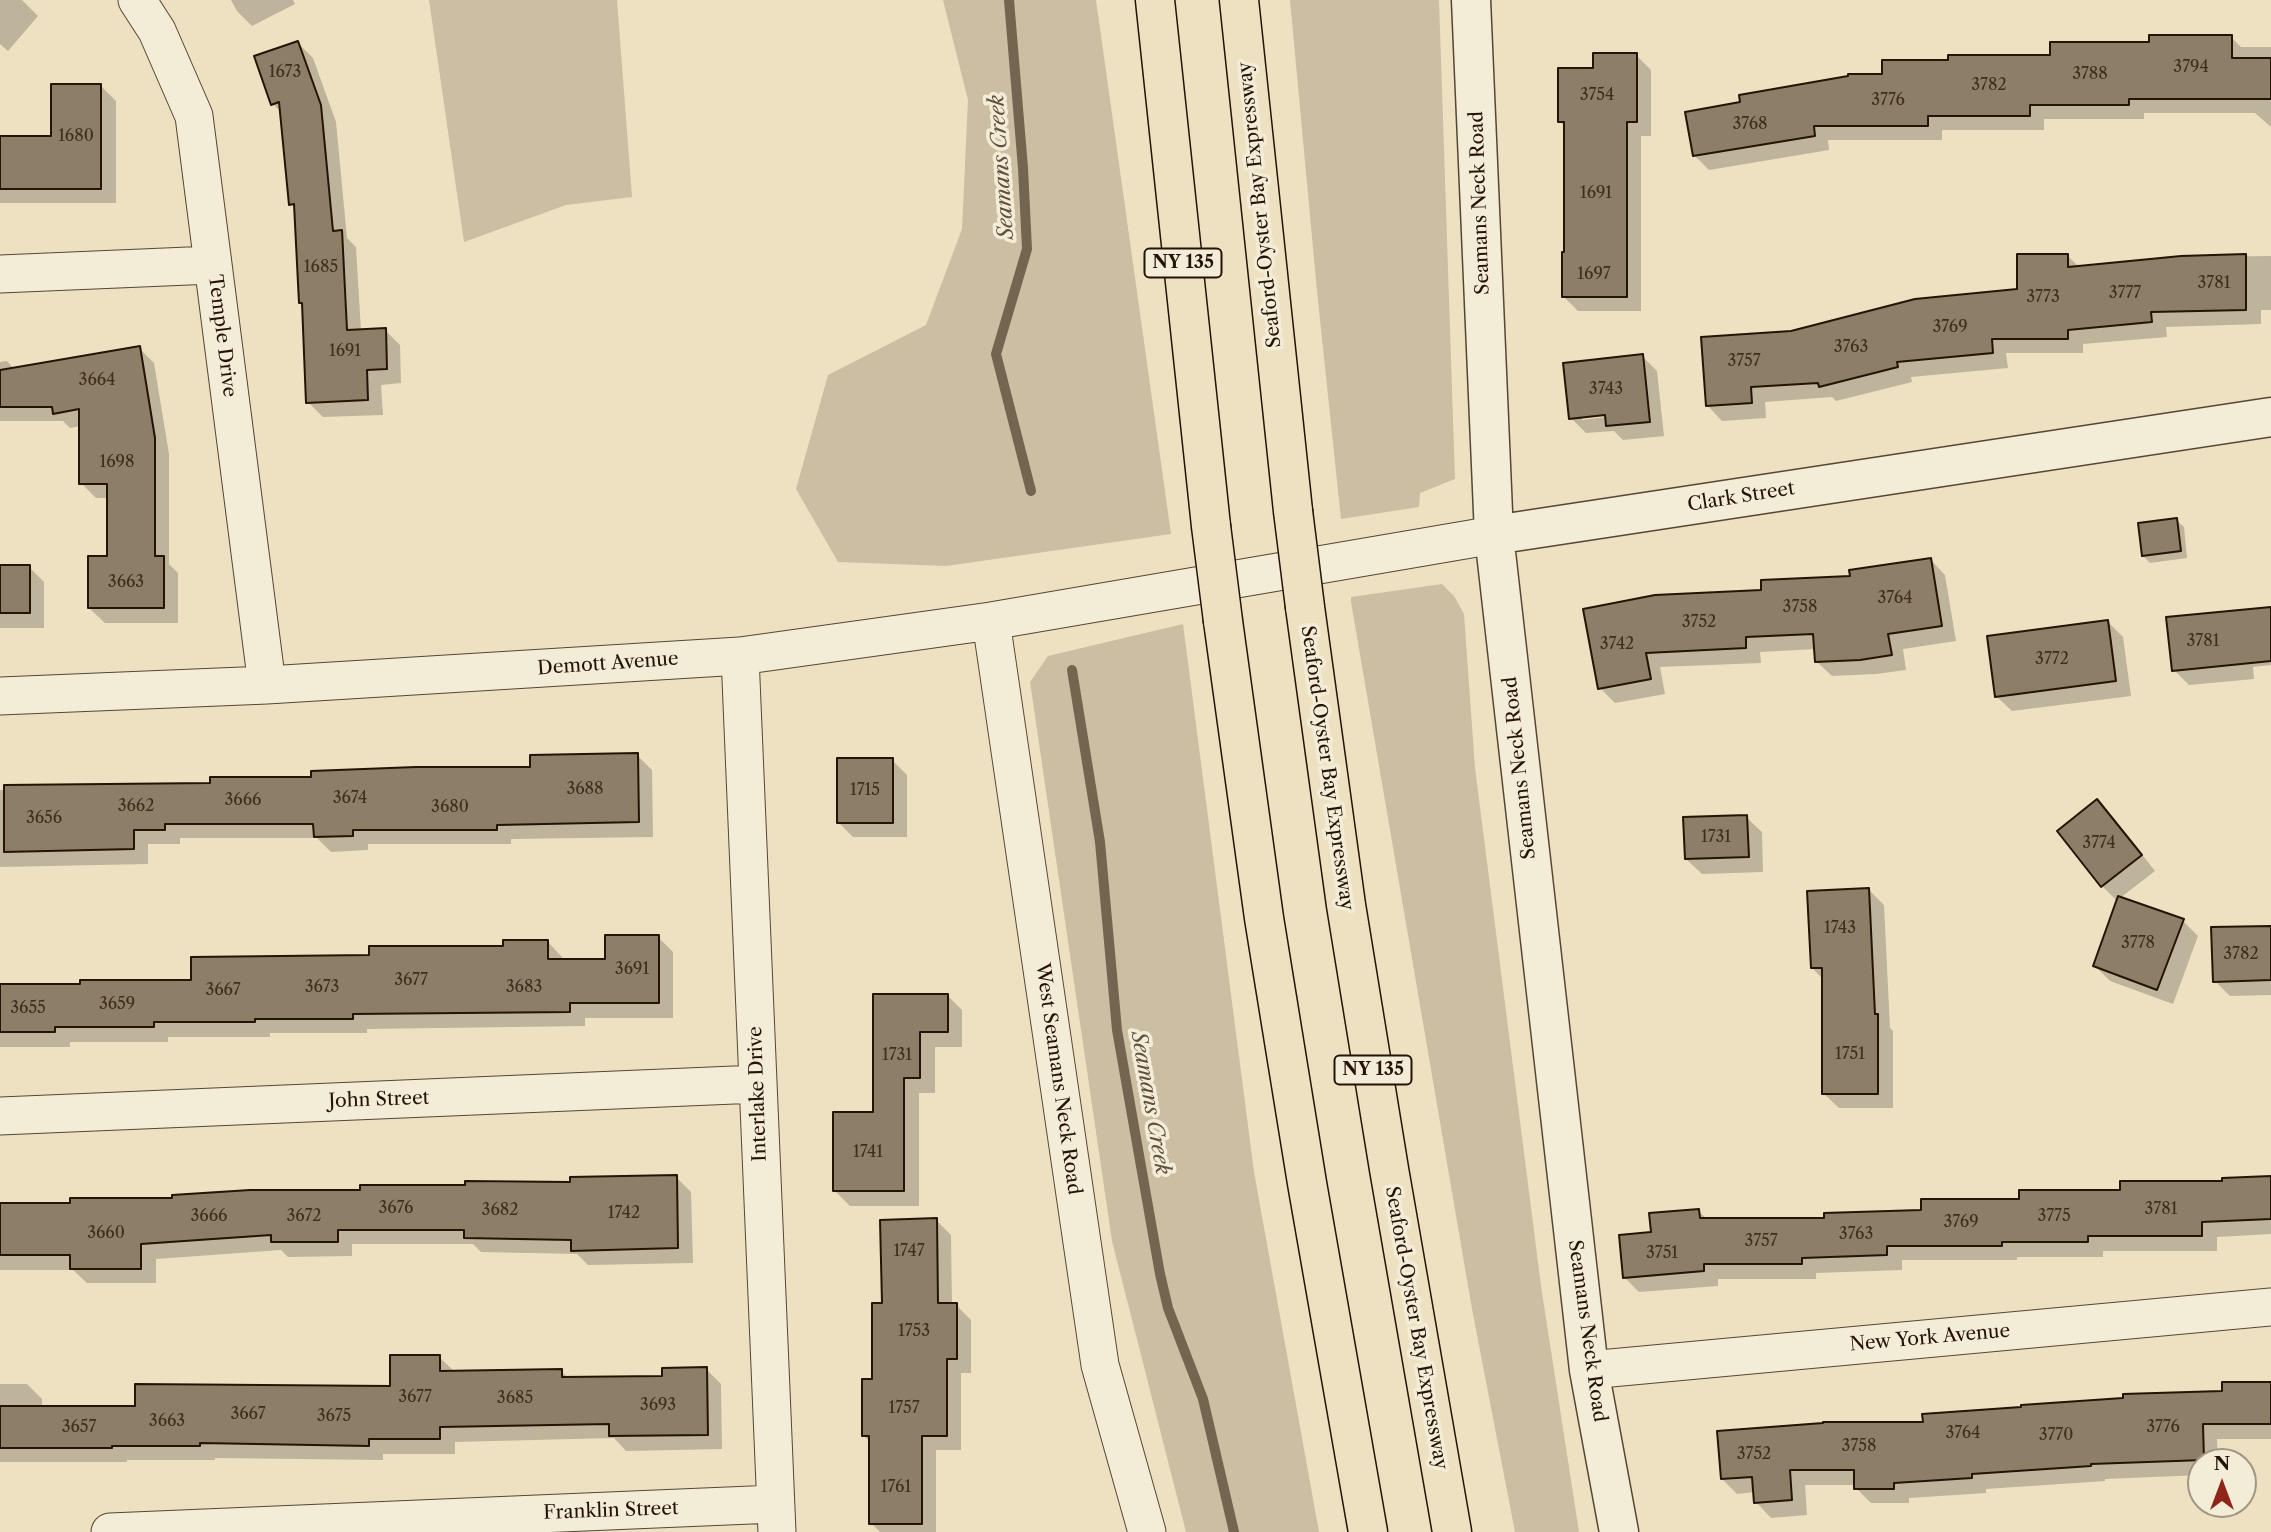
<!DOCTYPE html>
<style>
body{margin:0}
#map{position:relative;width:2271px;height:1532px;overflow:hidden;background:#ede1c2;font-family:"Libre Caslon Text",serif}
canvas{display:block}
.north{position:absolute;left:2187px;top:1448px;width:70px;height:70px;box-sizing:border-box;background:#f3ecd7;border:2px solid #a19583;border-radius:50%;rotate:0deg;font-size:19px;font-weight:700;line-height:28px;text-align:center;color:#251305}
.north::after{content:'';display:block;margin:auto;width:24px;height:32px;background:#8f2418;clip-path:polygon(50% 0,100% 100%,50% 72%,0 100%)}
</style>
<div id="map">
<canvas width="2271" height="1532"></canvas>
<div class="north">N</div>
</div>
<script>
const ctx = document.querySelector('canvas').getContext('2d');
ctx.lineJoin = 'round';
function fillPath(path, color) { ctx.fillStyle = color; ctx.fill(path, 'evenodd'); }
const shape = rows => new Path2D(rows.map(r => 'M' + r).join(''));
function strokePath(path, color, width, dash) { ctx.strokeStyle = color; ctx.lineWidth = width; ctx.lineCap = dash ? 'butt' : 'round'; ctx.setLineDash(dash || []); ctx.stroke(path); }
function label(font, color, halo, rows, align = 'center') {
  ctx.font = font + ' "Libre Caslon Text",serif'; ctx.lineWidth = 7; ctx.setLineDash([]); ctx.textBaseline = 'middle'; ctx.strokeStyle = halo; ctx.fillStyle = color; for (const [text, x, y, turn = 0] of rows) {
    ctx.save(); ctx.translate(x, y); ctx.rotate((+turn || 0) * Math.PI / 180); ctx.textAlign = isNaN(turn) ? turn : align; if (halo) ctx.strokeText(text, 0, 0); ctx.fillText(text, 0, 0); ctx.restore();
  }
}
fillPath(shape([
 [429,0,617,0,632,197,566,205,464,242],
 [943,0,1096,0,1171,534,946,566,838,562,796,489,828,375,926,325,962,229,968,100],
 [1290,0,1439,0,1455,479,1420,493,1419,507,1341,519,1317,291],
 [1442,584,1454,596,1464,614,1475,768,1541,1286,1579,1532,1515,1532,1472,1309,1351,602,1351,597],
 [1183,624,1254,1172,1319,1532,1186,1532,1112,1241,1030,682,1048,656]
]), '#cbbea2');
fillPath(shape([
 [0,0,22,0,38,16,8,51,0,44],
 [231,0,293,0,295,4,252,26,237,11],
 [2231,37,2241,47,2271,47,2271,127,2255,113,2144,113,2144,119,2044,119,2044,130,1942,130,1942,140,1828,140,1829,150,1709,170,1694,155,1884,75,1950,61,2051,56],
 [298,43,313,58,336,122,347,238,356,247,361,331,385,330,400,345,401,383,381,385,383,415,323,417,308,402,304,305,296,209,291,204,282,113,273,104],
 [1636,55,1651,70,1651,136,1641,136,1641,311,1578,311,1563,296,1566,254,1566,128,1560,121,1595,69],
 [101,86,116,101,116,203,0,203,0,137,53,138],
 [2068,256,2079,267,2181,257,2271,256,2271,310,2261,310,2261,324,2166,327,2167,337,2083,344,2083,353,2006,353,2008,368,1911,377,1912,382,1836,401,1832,397,1765,402,1766,418,1722,421,1707,405,1791,333,2019,291],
 [139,348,154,363,169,454,169,564,178,573,178,623,105,623,89,608,109,558,109,498,96,498,81,483,81,426,70,428,63,421,0,421,0,362,7,361,14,369],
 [1642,356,1657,371,1664,436,1623,440,1614,431,1586,433,1571,418],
 [1614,413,1614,416,1582,420,1582,416],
 [2176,520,2184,527,2187,558,2150,563,2143,556],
 [1930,559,1945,575,1956,641,1903,649,1906,670,1876,674,1832,676,1816,661,1816,649,1760,652,1761,663,1660,667,1665,694,1615,703,1600,688,1585,610,1763,591,1852,578],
 [0,567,29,567,44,582,44,628,0,628],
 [2271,608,2271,665,2253,667,2254,679,2189,685,2174,670],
 [2108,622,2123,637,2131,696,2012,711,1996,696],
 [637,755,652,770,653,837,511,839,511,844,368,844,368,850,331,852,317,838,180,838,180,844,148,844,148,864,0,867,0,790,212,785,532,769],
 [892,760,907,775,907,837,853,837,838,822],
 [2097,801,2112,816,2155,871,2120,898,2183,921,2198,936,2173,1004,2110,981,2095,966,2118,902,2102,886],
 [1746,817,1762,832,1763,872,1702,874,1686,859],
 [1869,890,1884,905,1890,1028,1893,1031,1893,1108,1839,1108,1823,1093,1823,979,1812,968],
 [2271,927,2271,995,2230,996,2215,981],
 [658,937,673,952,673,1018,585,1018,585,1026,367,1029,367,1033,270,1033,270,1037,168,1037,168,1042,70,1042,70,1047,0,1047,0,986,193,982,371,957,504,948,547,941,562,957,562,960,607,960],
 [875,995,947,995,962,1010,962,1047,935,1047,935,1093,919,1093,919,1206,850,1206,835,1191,875,1114],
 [676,1177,691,1192,693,1263,588,1265,577,1254,481,1252,473,1244,352,1244,352,1256,288,1257,281,1250,156,1259,156,1283,87,1283,73,1270,0,1270,0,1205,72,1205,572,1184],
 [2271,1177,2271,1234,2217,1237,2217,1251,2103,1251,2103,1257,2017,1257,2017,1260,1902,1260,1902,1270,1816,1273,1816,1279,1718,1279,1718,1286,1639,1292,1624,1277,1653,1233,1698,1211,1708,1220,1826,1220],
 [936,1220,951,1235,952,1305,956,1305,971,1320,971,1373,961,1373,961,1450,936,1450,936,1532,880,1532,871,1523,871,1443,863,1435,884,1305],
 [439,1357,455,1372,561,1371,569,1379,663,1377,706,1369,721,1384,722,1449,626,1451,614,1438,455,1442,455,1454,383,1454,383,1460,215,1458,215,1460,127,1460,127,1462,0,1462,0,1384,27,1384,42,1399,42,1408,137,1408,392,1388],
 [2271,1384,2271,1439,2217,1439,2218,1462,2201,1462,2201,1475,2105,1479,2105,1481,1986,1489,1986,1493,1909,1498,1909,1503,1871,1503,1856,1488,1856,1485,1805,1485,1807,1515,1771,1518,1756,1502,1755,1492,1737,1494,1722,1479,1924,1423,2224,1393]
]), '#0003');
strokePath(shape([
 [1009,0,1023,168,1027,249,996,354,1031,491],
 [1072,670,1100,842,1117,1030,1160,1274,1168,1308,1203,1399,1234,1532]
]), '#746550', 10);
const building = shape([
 [2149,35,2232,35,2232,58,2271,58,2271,99,2129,99,2129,105,2030,105,2030,116,1928,116,1928,126,1814,126,1815,136,1693,156,1685,112,1740,102,1739,95,1848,76,1848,74,1882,74,1882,60,1948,60,1948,55,2050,55,2050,42,2149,42,2149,35],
 [298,41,321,105,333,231,342,230,347,330,386,328,387,369,367,370,368,400,306,403,302,303,299,303,294,204,289,205,279,102,271,105,254,56,298,41],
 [1593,53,1637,53,1637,122,1627,122,1627,297,1562,297,1562,252,1564,252,1564,122,1558,122,1558,68,1593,68,1593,53],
 [51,84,101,84,101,189,0,189,0,136,51,136,51,84],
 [2017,254,2068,254,2068,267,2181,256,2246,254,2246,310,2151,312,2152,322,2068,330,2068,339,1992,339,1993,353,1897,362,1898,367,1819,387,1818,383,1751,387,1752,403,1706,406,1701,337,1791,331,1915,299,2017,289,2017,254],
 [140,346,155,438,155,556,164,556,164,608,88,608,88,556,107,556,107,484,79,484,79,409,53,414,52,407,0,407,0,370,140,346],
 [1643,354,1650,422,1606,426,1605,415,1569,419,1563,363,1643,354],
 [2177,518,2181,551,2142,556,2138,523,2177,518],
 [1931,558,1942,626,1888,634,1892,655,1860,660,1815,662,1813,634,1746,637,1746,648,1646,653,1651,679,1598,689,1583,609,1655,595,1761,590,1761,580,1850,576,1849,570,1931,558],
 [0,565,30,565,30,613,0,613,0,565],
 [2271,607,2271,661,2172,671,2166,617,2271,607],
 [2108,620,2116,681,1995,697,1987,636,2108,620],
 [638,753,639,822,497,825,497,830,353,830,353,836,314,837,313,824,165,824,165,830,134,830,134,849,4,852,4,785,210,783,210,777,311,777,311,771,416,767,530,767,530,755,638,753],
 [837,758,893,758,893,823,837,823,837,758],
 [2097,799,2142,855,2101,887,2057,831,2097,799],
 [1747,815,1749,857,1685,859,1683,817,1747,815],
 [1869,888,1875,1014,1878,1014,1878,1094,1822,1094,1822,968,1811,968,1807,891,1869,888],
 [2118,896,2184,919,2157,990,2093,966,2118,896],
 [2271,926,2271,980,2213,982,2211,927,2271,926],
 [605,935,659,935,659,1003,570,1003,570,1012,353,1014,353,1019,255,1019,255,1022,154,1022,154,1027,55,1027,55,1032,0,1032,0,984,80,984,80,980,191,980,191,957,369,955,369,946,503,946,503,940,548,940,548,959,605,959,605,935],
 [873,994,948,994,948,1032,920,1032,920,1078,904,1078,904,1191,833,1191,833,1112,873,1112,873,994],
 [677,1175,678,1248,571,1251,571,1240,464,1238,464,1230,338,1230,338,1242,271,1242,271,1235,141,1244,141,1269,70,1269,70,1255,0,1255,0,1203,70,1203,70,1198,172,1198,172,1195,250,1190,360,1190,360,1185,465,1185,465,1181,570,1182,570,1177,677,1175],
 [2271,1176,2271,1219,2202,1222,2202,1236,2088,1236,2088,1242,2002,1242,2002,1246,1887,1246,1887,1255,1802,1258,1802,1264,1704,1264,1704,1271,1623,1278,1619,1235,1651,1232,1649,1213,1699,1209,1700,1218,1824,1218,1824,1213,1921,1210,1921,1199,2019,1199,2019,1190,2120,1190,2120,1181,2222,1181,2222,1178,2271,1176],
 [937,1218,938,1303,957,1303,957,1359,947,1359,947,1436,922,1436,922,1524,869,1524,869,1436,862,1436,862,1379,872,1379,872,1303,882,1303,880,1220,937,1218],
 [390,1355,440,1355,440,1371,562,1369,562,1377,662,1376,662,1368,707,1367,708,1435,609,1436,609,1424,440,1427,440,1439,369,1439,369,1446,200,1443,200,1446,112,1446,112,1448,0,1448,0,1406,135,1406,135,1384,390,1386,390,1355],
 [2222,1382,2271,1382,2271,1424,2203,1424,2204,1460,2091,1464,2091,1466,1972,1474,1972,1478,1894,1483,1894,1489,1854,1489,1854,1470,1790,1470,1792,1500,1754,1503,1752,1477,1721,1479,1717,1431,1823,1423,1823,1422,1923,1422,1922,1414,2021,1407,2021,1405,2123,1398,2123,1394,2222,1391,2222,1382]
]);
fillPath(building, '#8d7e67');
strokePath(building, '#251305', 2);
const minor = shape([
 [137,0,157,31,194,116,267,685],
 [0,274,212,265],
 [991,621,1100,1365,1147,1532],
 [740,656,777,1532],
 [0,696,267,685,740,656,991,621,1494,535],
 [0,1116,758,1084],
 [1589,1370,2271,1307],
 [110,1532,775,1504]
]);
const tertiary = shape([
 [1471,0,1494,535,1589,1370,1619,1532],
 [1494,535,2271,417]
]);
const motorway = shape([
 [1155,0,1211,526],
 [1239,0,1293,511],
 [1305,607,1346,905,1389,1169,1452,1532],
 [1223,621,1264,918,1307,1183,1368,1532]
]);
strokePath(minor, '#574634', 39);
strokePath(tertiary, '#574634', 41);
strokePath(motorway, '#251305', 41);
strokePath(minor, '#f3ecd7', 37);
strokePath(tertiary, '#f3ecd7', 38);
strokePath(motorway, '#ede1c2', 38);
const motorwayBridge = shape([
 [1293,511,1305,607],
 [1211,526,1223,621]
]);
strokePath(motorwayBridge, '#251305', 41, []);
strokePath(motorwayBridge, '#ede1c2', 38);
label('16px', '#3f2e1e', null, [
 ["3794",2191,67],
 ["1673",285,72],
 ["3788",2090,74],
 ["3782",1989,85],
 ["3754",1597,95],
 ["3776",1888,100],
 ["3768",1750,124],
 ["1680",76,136],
 ["1691",1596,193],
 ["1685",321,267],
 ["1697",1594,274],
 ["3781",2214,283],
 ["3777",2125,293],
 ["3773",2043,297],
 ["3769",1950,327],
 ["3763",1851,347],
 ["1691",345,351],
 ["3757",1744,361],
 ["3664",97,380],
 ["3743",1606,389],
 ["1698",117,462],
 ["3663",126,582],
 ["3764",1895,598],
 ["3758",1800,607],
 ["3752",1699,622],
 ["3781",2203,641],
 ["3742",1617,644],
 ["3772",2052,659],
 ["3688",585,789],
 ["1715",865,790],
 ["3674",350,798],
 ["3666",243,800],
 ["3662",136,806],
 ["3680",450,807],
 ["3656",44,818],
 ["1731",1716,837],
 ["3774",2099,843],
 ["1743",1840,928],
 ["3778",2138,943],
 ["3782",2241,954],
 ["3691",632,969],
 ["3677",411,980],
 ["3673",322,987],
 ["3683",524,987],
 ["3667",223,990],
 ["3659",117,1004],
 ["3655",28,1008],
 ["1751",1850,1054],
 ["1731",897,1055],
 ["1741",868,1152],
 ["3676",396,1208],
 ["3781",2161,1209],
 ["3682",500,1210],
 ["1742",624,1213],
 ["3666",209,1216],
 ["3672",304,1216],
 ["3775",2054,1216],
 ["3769",1961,1222],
 ["3660",106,1233],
 ["3763",1856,1234],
 ["3757",1761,1241],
 ["1747",909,1251],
 ["3751",1662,1253],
 ["1753",914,1331],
 ["3677",415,1397],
 ["3685",515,1398],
 ["3693",658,1405],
 ["1757",904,1408],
 ["3667",248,1414],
 ["3675",334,1416],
 ["3663",167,1421],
 ["3657",79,1427],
 ["3776",2163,1427],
 ["3764",1963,1433],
 ["3770",2056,1435],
 ["3758",1859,1446],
 ["3752",1754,1454],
 ["1761",896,1487]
]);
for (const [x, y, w] of [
 [1183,263,77],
 [1373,1070,77]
]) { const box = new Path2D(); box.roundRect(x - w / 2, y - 14.5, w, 29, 5); ctx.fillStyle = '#f3ecd7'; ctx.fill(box); strokePath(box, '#251305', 2); }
label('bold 18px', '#251305', null, [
 ["NY 135",1183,263],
 ["NY 135",1373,1070]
]);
label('19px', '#251305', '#f3ecd7', [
 ["Seamans Neck Road",1480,203,-92],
 ["Seaford-Oyster Bay Expressway",1260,205,-96],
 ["Temple Drive",222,336,83],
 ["Clark Street",1741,497,-9],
 ["Demott Avenue",608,664,-4],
 ["Seaford-Oyster Bay Expressway",1327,768,82],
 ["Seamans Neck Road",1520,768,-96],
 ["West Seamans Neck Road",1058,1079,82],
 ["Interlake Drive",758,1094,-92],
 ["John Street",379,1100,-2],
 ["Seaford-Oyster Bay Expressway",1416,1328,80],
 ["Seamans Neck Road",1587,1331,82],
 ["New York Avenue",1930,1338,-5],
 ["Franklin Street",611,1511,-2]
]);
label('italic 21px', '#60503d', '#f3ecd7', [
 ["Seamans Creek",1002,167,-94],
 ["Seamans Creek",1150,1103,80]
]);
</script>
